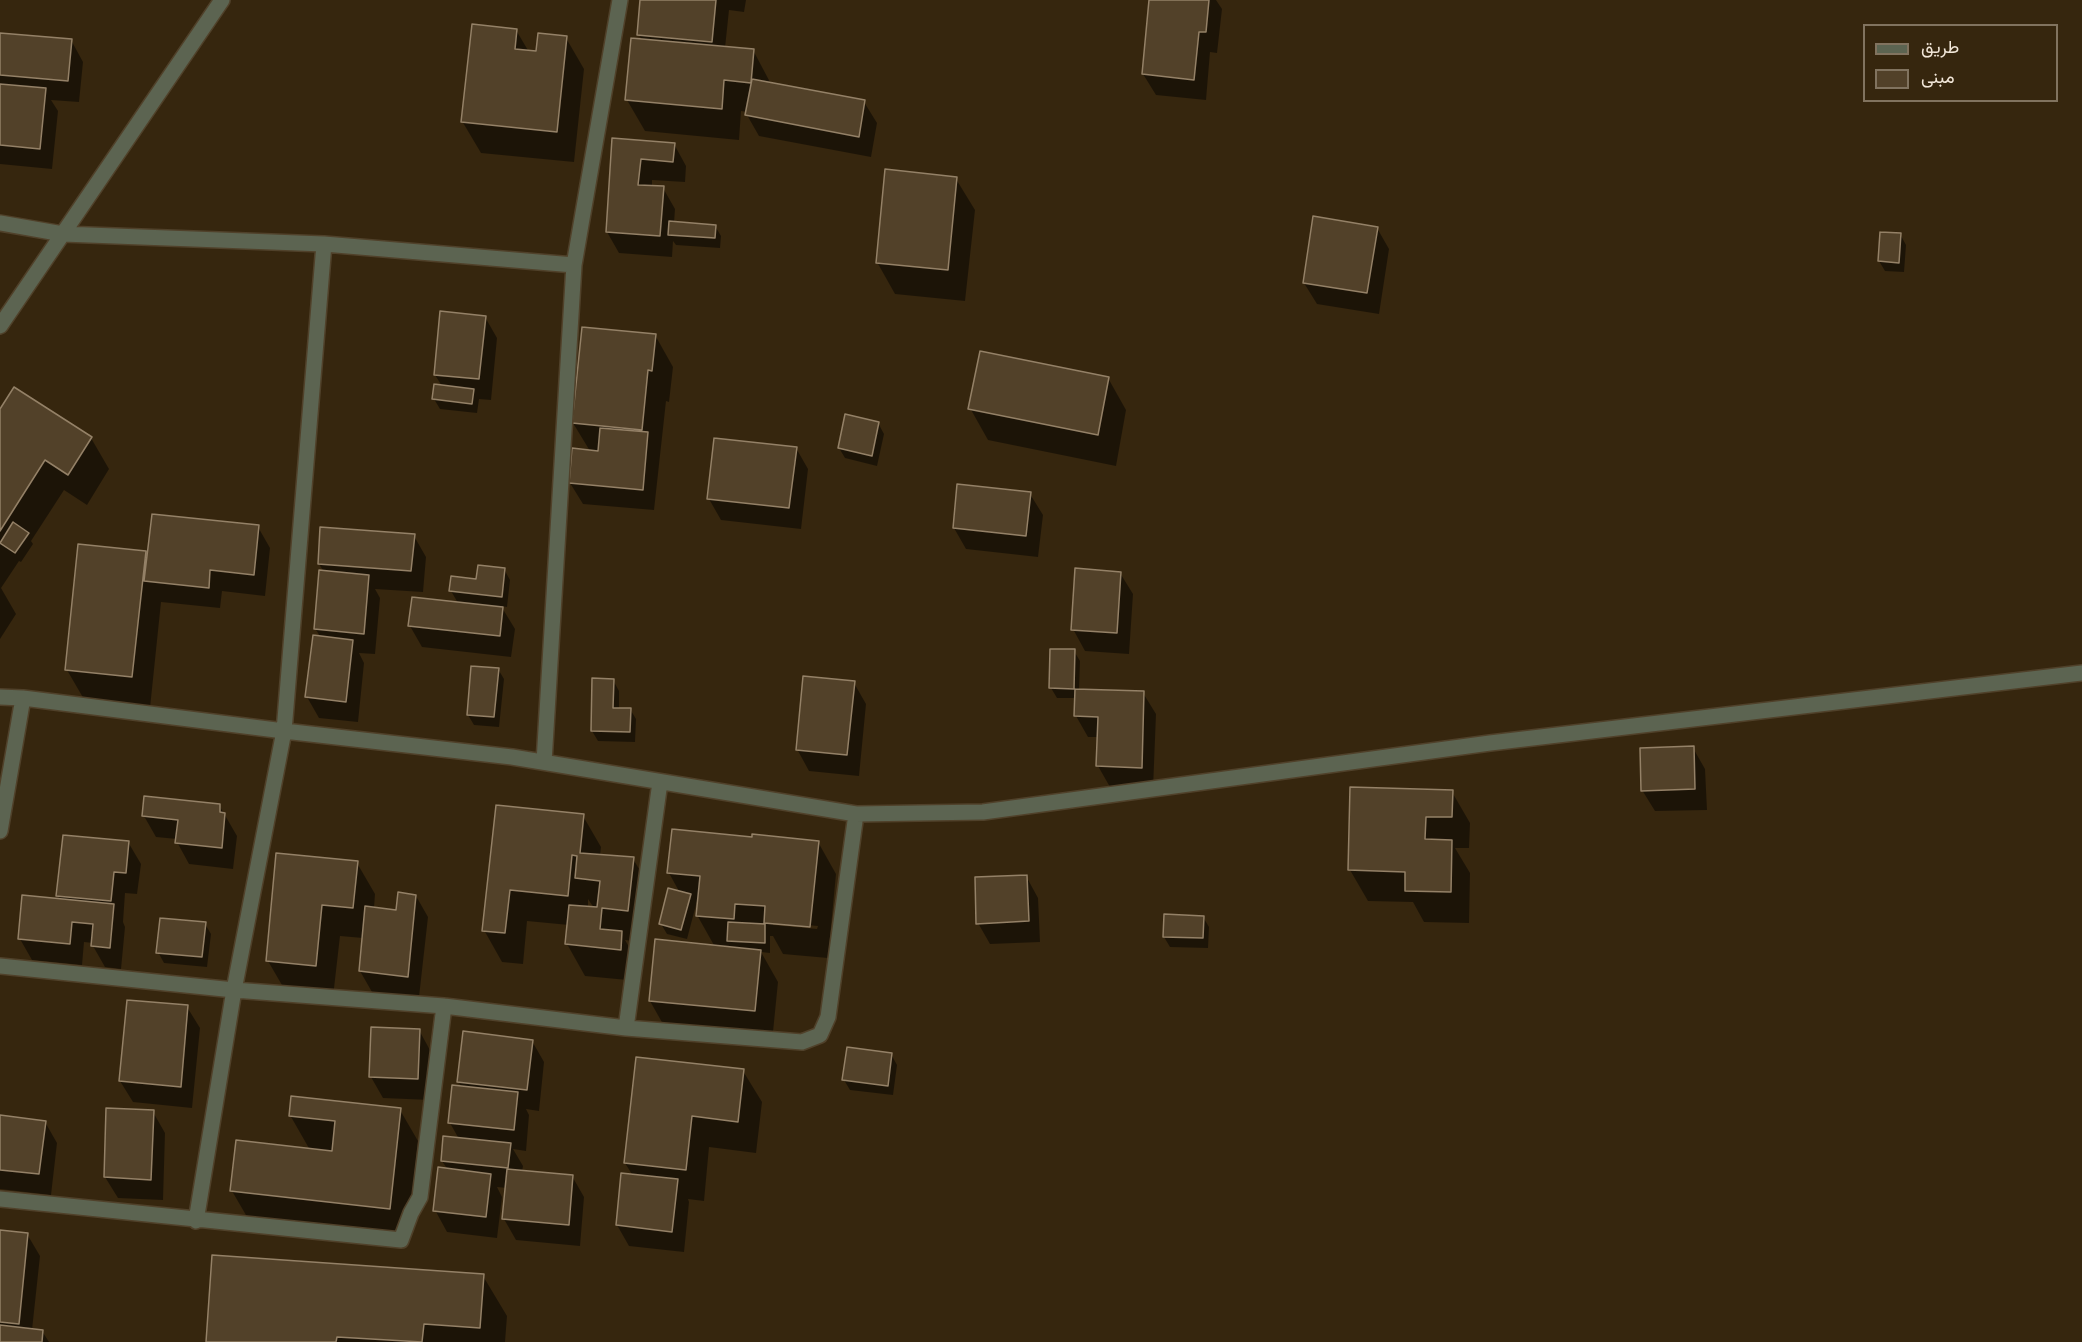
<!DOCTYPE html>
<meta charset="utf-8">
<style>
body{margin:0}
#map{position:relative;width:2082px;height:1342px;overflow:hidden;background:#36260e;font-family:Georgia,Vazirmatn,serif}
canvas{display:block}
.legend{position:absolute;left:1863px;top:24px;width:195px;height:78px;box-sizing:border-box;background:#36260e;border:2px solid #81735f;margin:0;padding:8px 10px;list-style:none;font-size:18px;color:#f2e7d9}
.legend li{display:flex;align-items:center;gap:12px;height:30px}
.legend b{width:30px;border:2px solid #81735f}
</style>
<div id="map">
<canvas width="2082" height="1342"></canvas>
<ul class="legend">
<li><b style="height:8px;background:#5c6451"></b>طريق</li>
<li><b style="height:16px;background:#524129"></b>مبنى</li>
</ul>
</div>
<script>
const ctx = document.querySelector('canvas').getContext('2d');
ctx.lineJoin = 'round';
function fillPath(path, color) { ctx.fillStyle = color; ctx.fill(path, 'evenodd'); }
const shape = rows => new Path2D(rows.map(r => 'M' + r).join(''));
function strokePath(path, color, width, dash) { ctx.strokeStyle = color; ctx.lineWidth = width; ctx.lineCap = dash ? 'butt' : 'round'; ctx.setLineDash(dash || []); ctx.stroke(path); }
fillPath(shape([
 [642,0,746,0,744,12,729,10,725,48,753,50,771,84,864,102,877,123,871,157,759,136,747,115,747,112,741,111,739,140,645,131,627,100,642,40,639,35],
 [1151,0,1216,0,1222,9,1217,53,1210,52,1206,100,1156,95,1143,74],
 [516,30,529,52,537,53,566,38,584,69,574,162,481,153,462,121],
 [0,34,71,40,83,62,79,102,51,100,58,111,52,169,0,164],
 [614,140,674,144,686,166,685,182,652,180,652,187,663,188,675,209,674,223,715,226,721,236,720,248,676,245,673,241,672,257,619,253,607,232],
 [956,179,975,210,965,301,895,294,877,262],
 [1377,228,1389,249,1379,314,1317,304,1304,283],
 [1900,234,1906,245,1904,272,1885,271,1879,261],
 [485,317,497,338,491,400,479,399,477,413,440,409,434,399,442,386,435,375],
 [655,335,673,367,669,402,666,401,654,510,583,504,570,483,590,451,573,423],
 [1108,378,1126,410,1116,466,988,440,970,408],
 [0,412,91,438,109,469,87,505,64,490,31,541,33,544,21,562,19,561,1,588,16,614,0,639],
 [878,423,884,434,877,466,845,458,839,448],
 [796,448,808,469,801,529,721,520,709,499],
 [1030,494,1043,515,1038,557,966,549,954,528],
 [258,527,270,548,265,596,222,591,220,608,161,602,150,708,85,701,67,670,145,553,148,559],
 [414,536,426,557,423,592,375,589,380,598,375,654,359,653,364,663,358,722,319,718,307,697,321,638,315,628,324,572,319,564],
 [504,569,510,580,507,607,501,606,515,629,511,657,422,647,410,626,458,603,451,591],
 [1120,573,1133,594,1129,654,1085,651,1073,629],
 [1074,651,1080,661,1079,691,1143,693,1156,714,1153,789,1110,787,1098,766,1099,737,1088,737,1076,716,1076,698,1057,698,1051,688],
 [498,669,504,679,499,727,474,725,468,715],
 [613,680,619,691,619,709,630,709,636,719,635,742,598,741,592,731],
 [854,683,866,704,859,776,809,771,797,749],
 [1693,748,1705,769,1707,810,1655,811,1642,790],
 [1452,792,1470,823,1469,848,1455,848,1470,873,1469,923,1424,922,1413,902,1368,901,1350,870],
 [219,805,237,836,233,869,189,864,177,842,177,839,156,837,144,816],
 [497,806,583,816,601,847,600,856,633,859,652,890,645,942,625,940,639,964,638,981,585,976,567,944,569,925,527,921,523,964,502,962,484,930],
 [588,899,594,908,588,908],
 [753,839,818,842,836,874,828,958,783,954,773,936,770,936,770,953,761,952,778,982,772,1042,668,1033,650,1001,715,947,697,915,699,902,697,901,687,939,667,934,661,924,680,893,669,873],
 [773,922,818,926,817,929,773,925],
 [128,842,141,864,137,894,125,893,123,922,125,927,121,969,105,967,93,946,93,943,84,942,82,965,32,960,20,939,61,901,58,896],
 [357,863,375,894,374,908,397,911,416,896,428,917,419,997,372,992,360,971,363,938,340,936,333,997,286,992,268,961],
 [1026,876,1038,898,1040,942,990,944,978,923],
 [1203,917,1209,927,1208,948,1170,947,1164,937],
 [205,924,211,934,207,967,164,963,158,952],
 [129,1001,187,1007,200,1028,192,1108,133,1102,120,1081],
 [419,1030,431,1052,430,1100,383,1098,371,1077],
 [532,1041,544,1062,539,1111,526,1109,529,1115,526,1151,513,1149,523,1166,522,1172,572,1176,584,1197,580,1246,516,1240,504,1219,507,1188,497,1187,502,1197,497,1238,447,1232,435,1210,448,1170,442,1161,459,1139,450,1123,462,1088,458,1081],
 [891,1054,897,1065,893,1095,850,1090,844,1080],
 [743,1071,762,1102,756,1153,709,1147,704,1201,688,1199,689,1202,684,1252,629,1246,617,1225,633,1176,625,1163],
 [400,1110,418,1141,407,1240,250,1222,232,1191,310,1150,290,1115],
 [153,1112,165,1133,163,1200,118,1198,105,1177],
 [0,1117,45,1122,57,1143,51,1195,0,1189],
 [0,1231,27,1234,40,1256,32,1330,42,1331,49,1342,0,1342],
 [483,1276,507,1316,505,1342,207,1342]
]), '#0007');
const building = shape([
 [640,0,716,0,712,42,637,35,640,0],
 [1149,0,1209,0,1206,32,1199,32,1194,80,1142,74,1149,0],
 [472,24,517,29,515,49,536,51,538,33,567,36,557,132,461,122,472,24],
 [0,33,72,39,68,81,0,75,0,33],
 [631,38,754,49,751,83,724,80,722,109,625,100,631,38],
 [752,79,865,100,859,137,745,115,752,79],
 [0,84,46,88,40,149,0,145,0,84],
 [612,138,675,143,673,162,641,159,638,185,664,186,660,236,606,232,612,138],
 [885,169,957,177,948,270,876,263,885,169],
 [1313,216,1378,227,1367,293,1303,283,1313,216],
 [669,221,716,225,715,238,668,235,669,221],
 [1880,232,1901,233,1899,263,1878,261,1880,232],
 [440,311,486,316,479,379,434,375,440,311],
 [582,327,656,334,652,371,648,370,642,430,572,423,582,327],
 [980,351,1109,377,1098,435,968,409,980,351],
 [434,384,474,389,472,404,432,399,434,384],
 [14,387,92,437,68,475,45,460,0,531,0,409,14,387],
 [845,414,879,422,872,456,838,448,845,414],
 [600,428,648,432,643,490,569,483,572,448,598,451,600,428],
 [714,438,797,447,789,508,707,499,714,438],
 [957,484,1031,492,1026,536,953,528,957,484],
 [152,514,259,525,254,575,210,570,209,588,144,581,152,514],
 [13,522,29,533,15,553,0,543,13,522],
 [320,527,415,534,411,571,318,564,320,527],
 [78,544,146,551,132,677,65,670,78,544],
 [478,565,505,568,502,597,449,591,451,576,476,579,478,565],
 [1075,568,1121,572,1117,633,1071,630,1075,568],
 [319,570,369,575,364,634,314,629,319,570],
 [412,597,503,607,500,636,408,626,412,597],
 [313,635,353,640,346,702,305,697,313,635],
 [1050,649,1075,649,1074,689,1049,688,1050,649],
 [471,666,499,668,494,717,467,715,471,666],
 [803,676,855,681,847,755,796,750,803,676],
 [592,678,614,679,613,708,631,708,630,732,591,731,592,678],
 [1075,689,1144,691,1142,768,1096,766,1098,717,1074,716,1075,689],
 [1694,746,1695,789,1641,791,1640,748,1694,746],
 [1350,787,1453,790,1452,817,1426,817,1425,839,1452,840,1451,892,1405,891,1405,872,1348,870,1350,787],
 [144,796,220,804,220,812,225,813,222,848,175,843,178,820,142,816,144,796],
 [496,805,584,814,580,853,634,857,628,911,602,908,600,929,622,931,621,950,565,944,569,905,597,907,600,881,575,878,577,856,572,855,568,896,510,890,505,933,482,931,496,805],
 [672,829,752,837,752,834,819,841,810,927,764,923,765,906,735,904,734,919,696,916,700,876,667,873,672,829],
 [63,835,129,841,126,873,114,872,111,901,56,896,63,835],
 [276,853,358,861,353,908,322,905,316,966,266,961,276,853],
 [1027,875,1029,921,976,924,975,877,1027,875],
 [668,888,691,894,681,930,659,924,668,888],
 [398,892,416,895,408,977,359,971,365,906,396,910,398,892],
 [22,895,114,904,110,948,91,946,93,924,72,922,70,944,18,939,22,895],
 [1164,914,1204,916,1203,938,1163,937,1164,914],
 [160,918,206,922,202,957,156,953,160,918],
 [728,922,765,924,765,943,727,941,728,922],
 [655,939,761,950,755,1011,649,1001,655,939],
 [127,1000,188,1005,181,1087,119,1081,127,1000],
 [371,1027,420,1029,418,1079,369,1077,371,1027],
 [463,1031,533,1040,527,1090,457,1082,463,1031],
 [847,1047,892,1053,888,1086,842,1080,847,1047],
 [636,1057,744,1069,738,1122,692,1116,686,1170,624,1163,636,1057],
 [452,1085,518,1092,514,1130,448,1123,452,1085],
 [291,1096,401,1108,390,1209,230,1191,236,1140,332,1151,335,1121,289,1116,291,1096],
 [106,1108,154,1110,151,1180,104,1177,106,1108],
 [0,1115,46,1121,39,1174,0,1170,0,1115],
 [443,1136,511,1143,508,1168,441,1161,443,1136],
 [438,1167,491,1174,486,1217,433,1211,438,1167],
 [507,1169,573,1175,569,1225,502,1219,507,1169],
 [621,1173,678,1179,672,1232,616,1225,621,1173],
 [0,1230,28,1233,19,1324,0,1322,0,1230],
 [212,1255,484,1274,480,1328,424,1324,422,1342,337,1337,336,1342,206,1342,212,1255],
 [0,1325,43,1330,42,1342,0,1342,0,1325]
]);
fillPath(building, '#524129');
strokePath(building, '#948167', 1.5);
const minor = shape([
 [0,223,63,234,324,244,574,265,620,0],
 [0,326,222,0],
 [0,697,23,698,284,731,512,757,856,814,983,812,1490,743,2082,673],
 [544,762,574,265],
 [0,831,23,698],
 [0,966,234,990,444,1006,626,1028,660,782],
 [626,1028,802,1042,820,1035,828,1017,856,814],
 [0,1199,401,1240,411,1213,420,1197,444,1006],
 [196,1221,234,990,284,731,324,244]
]);
strokePath(minor, '#50412a', 18);
strokePath(minor, '#5c6451', 15);
</script>
